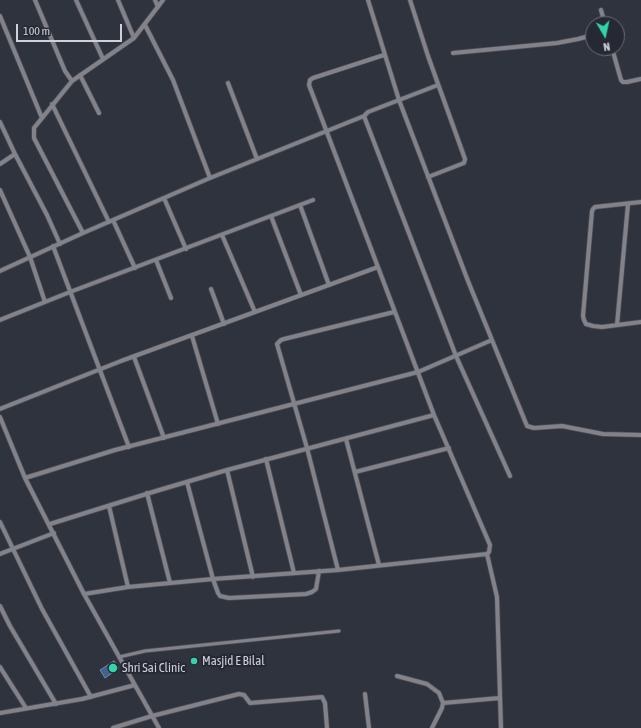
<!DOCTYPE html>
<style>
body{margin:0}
#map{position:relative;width:641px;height:728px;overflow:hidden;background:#2f333e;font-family:"Asap Condensed",sans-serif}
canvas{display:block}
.north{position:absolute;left:585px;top:16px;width:40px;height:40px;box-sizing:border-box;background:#262934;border:1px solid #6a6c76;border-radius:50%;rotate:171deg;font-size:11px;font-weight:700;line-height:16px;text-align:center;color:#cfd1d9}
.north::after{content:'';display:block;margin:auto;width:14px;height:18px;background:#33d4a8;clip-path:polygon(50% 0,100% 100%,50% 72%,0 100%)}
.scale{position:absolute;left:16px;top:24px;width:106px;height:18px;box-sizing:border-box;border:2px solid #cfd1d9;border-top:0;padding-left:5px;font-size:12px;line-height:14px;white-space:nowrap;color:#cfd1d9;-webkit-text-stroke:3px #262934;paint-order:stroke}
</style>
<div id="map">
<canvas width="641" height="728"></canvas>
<div class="north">N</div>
<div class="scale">100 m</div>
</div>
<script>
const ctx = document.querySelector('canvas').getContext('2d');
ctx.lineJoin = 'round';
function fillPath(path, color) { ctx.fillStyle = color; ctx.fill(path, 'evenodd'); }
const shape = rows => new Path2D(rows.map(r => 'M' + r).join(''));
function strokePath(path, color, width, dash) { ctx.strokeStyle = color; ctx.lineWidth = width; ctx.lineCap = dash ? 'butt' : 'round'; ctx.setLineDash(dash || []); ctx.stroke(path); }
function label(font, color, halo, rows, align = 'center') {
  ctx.font = font + ' "Asap Condensed",sans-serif'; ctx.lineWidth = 4; ctx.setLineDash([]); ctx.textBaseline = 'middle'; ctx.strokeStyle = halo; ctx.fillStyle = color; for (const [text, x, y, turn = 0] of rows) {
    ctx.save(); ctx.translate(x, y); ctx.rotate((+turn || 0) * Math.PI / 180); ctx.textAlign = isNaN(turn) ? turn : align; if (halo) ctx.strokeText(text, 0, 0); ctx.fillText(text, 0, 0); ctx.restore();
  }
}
const building = shape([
 [114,661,119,668,105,678,100,670,114,661]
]);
fillPath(building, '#3c6592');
strokePath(building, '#7e8793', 1);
const service = shape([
 [119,657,145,651,339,631]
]);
const minor = shape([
 [35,0,65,71,72,81],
 [76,0,103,59],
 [118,0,134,38],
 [155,0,158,7],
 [368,0,399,100,468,281,527,426,534,428,562,426,603,434,641,435],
 [410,0,428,56,465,159,464,163,428,177],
 [601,10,605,24],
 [0,16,42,118],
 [145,25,173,80,210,178],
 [612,48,621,80,623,82,627,82,641,79],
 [453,53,557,43,578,39,593,35],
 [80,75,99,113],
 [228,83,257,159],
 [52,104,109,222],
 [364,116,456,356,510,476],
 [0,122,15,154,47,215,60,244],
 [0,164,15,154],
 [0,190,30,257,45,302],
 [164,198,186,249],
 [641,202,595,207,593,209,592,211,583,316,584,320,586,324,593,326,602,327,641,322],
 [300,205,329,285],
 [271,216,301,295],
 [113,220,135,268],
 [83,233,34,138,34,128,72,81,134,38,163,0],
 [222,235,255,312],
 [53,246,129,447],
 [156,260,171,298],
 [0,271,83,233,210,178,364,116,368,112,438,85],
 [211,289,224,324],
 [0,320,70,292,313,200],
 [617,325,628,204],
 [192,336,218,424],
 [134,357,164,438],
 [0,409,121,361,378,267],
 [0,417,25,478,84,594,159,728],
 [346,439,379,565],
 [266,459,294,573],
 [227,470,253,577],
 [355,472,449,448],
 [25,478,115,450,418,372,492,340],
 [187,482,213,579,218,593,220,596,229,598,306,594,312,592,316,589,319,571],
 [147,493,170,583],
 [109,506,128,587],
 [0,522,42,609,91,697],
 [50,524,156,491,227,470,434,415],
 [0,554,54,533],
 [487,554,497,597,501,728],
 [338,570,307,448,277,344,281,340,284,339,394,312],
 [84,594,128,587,213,579,338,570,487,554,489,552,490,545,434,415,309,85,310,80,313,78,384,55],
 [0,606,10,626,56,704],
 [0,667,26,708],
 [397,676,427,684,439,693,443,703,442,708,432,728],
 [365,694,369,728],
 [443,703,500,698],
 [0,713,82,699,135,685],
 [113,728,152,716,239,694,244,695,250,703,322,697,325,703,327,728]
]);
strokePath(service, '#4c4f5a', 4.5);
strokePath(minor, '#4c4f5a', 5.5);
strokePath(service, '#838289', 3);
strokePath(minor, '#838289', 4);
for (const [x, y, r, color] of [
 [194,661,4,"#33d4a8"],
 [113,668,5,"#33d4a8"]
]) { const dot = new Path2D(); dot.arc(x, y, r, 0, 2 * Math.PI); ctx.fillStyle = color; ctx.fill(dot); strokePath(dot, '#262934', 1.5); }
label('13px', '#cfd1d9', '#262934', [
 ["Masjid E Bilal",202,661],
 ["Shri Sai Clinic",122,668]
], 'left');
</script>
